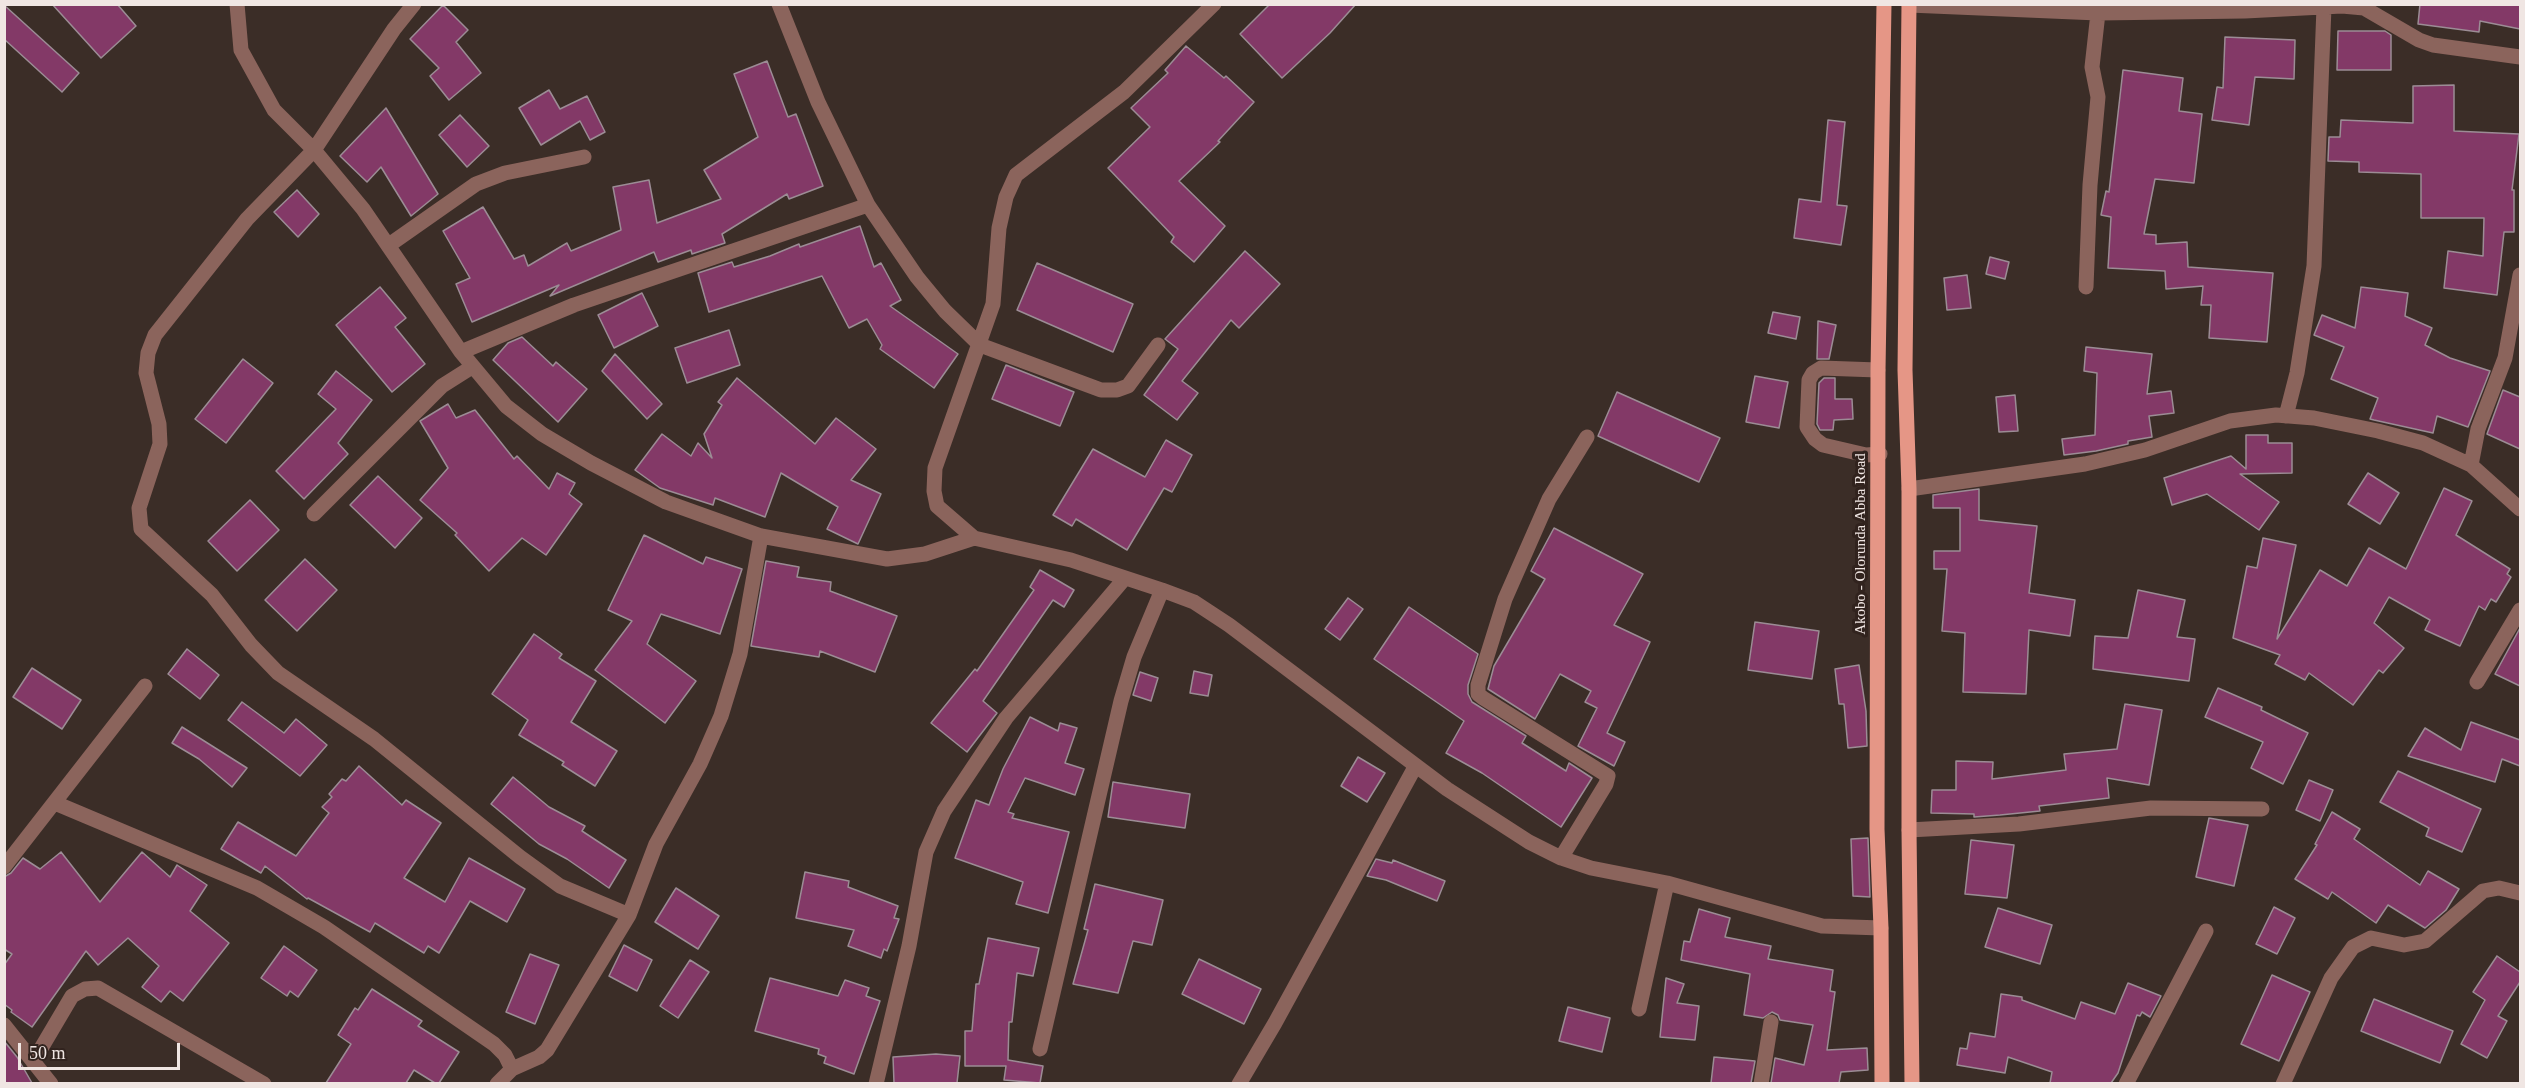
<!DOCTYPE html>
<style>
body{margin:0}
#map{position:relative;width:2525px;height:1088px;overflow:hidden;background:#3b2d27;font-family:Georgia,serif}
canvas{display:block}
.frame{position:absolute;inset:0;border:6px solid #f0e6e3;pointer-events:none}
.scale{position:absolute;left:18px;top:1043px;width:162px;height:27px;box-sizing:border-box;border:3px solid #f0e6e3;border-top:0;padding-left:8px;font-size:18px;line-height:21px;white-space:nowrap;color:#f0e6e3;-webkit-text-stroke:4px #31231e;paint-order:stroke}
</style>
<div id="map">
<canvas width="2525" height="1088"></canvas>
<div class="frame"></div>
<div class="scale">50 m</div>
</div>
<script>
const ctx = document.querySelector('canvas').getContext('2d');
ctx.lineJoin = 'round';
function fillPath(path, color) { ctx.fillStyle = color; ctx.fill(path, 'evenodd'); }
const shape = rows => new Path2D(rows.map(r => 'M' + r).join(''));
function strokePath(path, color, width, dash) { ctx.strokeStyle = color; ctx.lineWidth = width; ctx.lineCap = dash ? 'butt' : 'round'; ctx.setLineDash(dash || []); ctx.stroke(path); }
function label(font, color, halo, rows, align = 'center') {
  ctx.font = font + ' Georgia,serif'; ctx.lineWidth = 6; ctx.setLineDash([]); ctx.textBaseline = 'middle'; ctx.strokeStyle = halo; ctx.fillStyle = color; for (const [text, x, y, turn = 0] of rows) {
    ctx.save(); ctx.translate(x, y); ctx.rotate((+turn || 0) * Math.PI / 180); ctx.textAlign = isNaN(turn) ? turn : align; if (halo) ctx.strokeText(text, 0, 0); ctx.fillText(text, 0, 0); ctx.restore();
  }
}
const building = shape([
 [52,4,117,4,136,26,101,58,52,4],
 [1270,4,1356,4,1330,33,1282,78,1240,34,1270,4],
 [2420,4,2520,4,2520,29,2480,21,2479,32,2418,24,2420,4],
 [4,5,79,73,62,92,4,39,4,5],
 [443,5,468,30,456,42,481,73,449,100,430,76,439,68,410,39,443,5],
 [2338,31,2385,31,2391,35,2391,70,2337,70,2338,31],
 [2225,37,2295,40,2294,79,2255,77,2249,125,2212,120,2217,87,2223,88,2225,37],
 [1186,46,1224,78,1226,76,1254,102,1218,141,1220,142,1179,181,1225,226,1194,262,1171,242,1174,237,1108,168,1150,127,1131,108,1168,73,1165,70,1186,46],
 [767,61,788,117,796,114,823,186,789,199,787,194,722,234,725,243,692,254,691,250,658,262,654,252,550,296,559,285,472,322,456,284,470,278,443,231,483,207,514,259,524,255,528,266,567,243,571,251,621,230,613,187,649,180,657,223,721,199,704,170,758,137,734,74,767,61],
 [2123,70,2183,78,2179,111,2202,114,2194,183,2155,179,2144,234,2156,235,2156,244,2187,242,2188,267,2273,273,2267,342,2209,338,2211,305,2201,305,2203,286,2166,289,2165,271,2108,268,2111,217,2101,215,2106,191,2109,192,2123,70],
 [2454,85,2454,131,2519,134,2512,190,2514,190,2514,232,2504,232,2497,295,2444,288,2448,251,2483,256,2484,218,2421,218,2421,174,2359,172,2359,162,2328,161,2329,137,2340,137,2341,120,2413,123,2413,86,2454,85],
 [549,90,560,109,587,96,605,132,590,140,580,121,541,145,519,108,549,90],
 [386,108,438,194,411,216,381,167,367,182,340,156,386,108],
 [460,115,489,146,467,167,439,135,460,115],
 [1828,120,1845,122,1837,205,1847,206,1841,245,1794,238,1799,199,1821,202,1828,120],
 [297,190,319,214,298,237,274,212,297,190],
 [860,226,874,267,881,263,901,300,890,306,958,354,934,388,880,349,882,345,867,319,849,328,822,276,709,312,698,273,732,262,734,267,770,256,799,244,800,247,860,226],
 [1245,251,1280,284,1239,328,1231,320,1182,381,1198,393,1177,420,1144,395,1178,349,1165,339,1245,251],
 [1990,257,2009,262,2005,279,1986,274,1990,257],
 [1037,263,1133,304,1113,352,1017,310,1037,263],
 [1967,275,1971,308,1947,310,1944,278,1967,275],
 [380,287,406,318,395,327,425,364,392,392,336,325,380,287],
 [2361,287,2408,293,2405,316,2432,328,2425,345,2450,358,2490,371,2468,427,2437,416,2433,433,2374,420,2370,419,2378,398,2331,379,2344,347,2314,335,2322,315,2355,328,2361,287],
 [642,293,658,326,614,348,598,315,642,293],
 [1773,312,1800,317,1796,339,1768,333,1773,312],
 [1818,321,1836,325,1829,359,1817,359,1818,321],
 [729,330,740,365,687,383,675,348,729,330],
 [522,337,553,366,556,362,587,389,558,422,493,360,508,343,522,337],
 [2086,347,2152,354,2147,394,2171,391,2174,413,2149,416,2152,437,2128,441,2128,444,2096,451,2064,455,2062,439,2095,435,2097,373,2084,371,2086,347],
 [615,354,662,404,647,419,602,371,615,354],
 [243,359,273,383,226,443,195,419,243,359],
 [1006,365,1074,392,1060,426,992,399,1006,365],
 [336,371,372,400,338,443,348,454,304,499,276,471,336,409,318,394,336,371],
 [1755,376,1788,382,1779,428,1746,422,1755,376],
 [737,378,815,444,836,418,876,449,851,480,881,494,858,544,827,529,838,507,781,473,765,517,715,498,713,505,660,488,635,470,662,434,691,456,698,443,712,458,704,434,722,405,718,402,737,378],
 [1824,378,1835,378,1835,399,1852,399,1853,419,1834,420,1833,430,1820,430,1817,424,1819,383,1824,378],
 [2503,390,2520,397,2520,449,2487,434,2503,390],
 [1617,392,1720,438,1699,482,1598,436,1617,392],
 [2015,395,2018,431,1999,432,1996,397,2015,395],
 [448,404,456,418,475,410,514,459,517,456,549,489,557,473,575,483,569,494,582,504,546,555,522,538,489,571,455,535,457,533,420,500,448,468,420,421,448,404],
 [2246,435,2268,435,2268,443,2292,443,2292,473,2240,474,2279,502,2259,530,2207,494,2172,505,2164,478,2231,456,2246,469,2246,435],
 [1166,440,1192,455,1172,492,1164,488,1127,550,1076,519,1072,526,1053,515,1093,449,1145,477,1166,440],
 [2368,473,2399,493,2380,524,2348,504,2368,473],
 [378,476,422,518,395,548,350,505,378,476],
 [2444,488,2472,501,2456,535,2510,569,2507,574,2511,577,2496,602,2491,599,2485,610,2479,606,2460,646,2425,630,2430,620,2389,597,2374,623,2404,648,2383,673,2379,670,2353,705,2309,673,2305,680,2275,664,2280,655,2233,638,2247,566,2257,568,2263,538,2296,545,2277,639,2320,570,2347,586,2369,548,2406,569,2444,488],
 [1979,489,1979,520,2037,526,2029,593,2075,600,2070,636,2029,630,2026,694,1963,692,1965,633,1942,631,1947,569,1934,569,1934,551,1960,551,1960,508,1933,508,1933,495,1979,489],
 [250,500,279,530,237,571,208,541,250,500],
 [1554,528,1643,574,1614,625,1650,642,1607,733,1625,742,1614,766,1578,746,1597,708,1585,702,1591,691,1560,674,1535,719,1488,689,1494,666,1545,579,1531,571,1554,528],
 [644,535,703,564,706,557,742,569,720,634,661,614,647,644,696,681,665,723,595,670,632,621,608,610,644,535],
 [305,559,337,590,297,631,265,600,305,559],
 [766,561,799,567,797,577,831,582,830,591,897,616,875,672,820,651,819,657,751,646,766,561],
 [1040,570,1074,590,1064,607,1053,600,983,701,997,713,967,752,931,723,975,669,977,671,1034,590,1030,587,1040,570],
 [2138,590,2185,600,2177,637,2195,639,2189,681,2093,669,2095,636,2128,638,2138,590],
 [1348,598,1363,609,1340,640,1325,629,1348,598],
 [1409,607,1478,654,1468,685,1468,694,1472,702,1526,736,1522,743,1566,771,1569,763,1592,778,1561,827,1482,773,1446,753,1464,721,1374,659,1409,607],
 [1755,622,1819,631,1812,679,1748,670,1755,622],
 [2520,628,2520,686,2495,674,2520,628],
 [534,634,562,654,559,658,596,681,571,722,617,751,595,786,562,765,564,762,519,735,528,720,492,694,534,634],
 [187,649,219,675,200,699,168,674,187,649],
 [1859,665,1866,711,1867,746,1848,748,1844,704,1839,704,1835,669,1859,665],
 [32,668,81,700,62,729,13,697,32,668],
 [1194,671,1212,675,1208,696,1190,693,1194,671],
 [1140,672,1158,678,1151,701,1133,695,1140,672],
 [2218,688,2262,707,2261,710,2308,733,2283,784,2251,768,2263,742,2205,717,2218,688],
 [242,702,284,733,296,719,327,745,300,776,228,720,242,702],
 [2125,704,2162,710,2149,785,2107,778,2109,798,2039,806,2040,811,2000,815,1974,817,1974,814,1931,813,1932,790,1956,790,1956,761,1993,762,1992,779,2066,770,2064,754,2117,749,2125,704],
 [1030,717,1058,731,1060,723,1077,728,1065,763,1084,769,1075,795,1025,778,1008,812,1014,814,1012,818,1069,832,1048,913,1016,904,1023,882,955,858,976,800,989,805,1003,769,1030,717],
 [2471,722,2520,740,2520,766,2502,759,2495,782,2408,756,2425,728,2461,750,2471,722],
 [182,727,247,768,232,787,199,759,172,743,182,727],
 [1358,757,1385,773,1367,802,1341,786,1358,757],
 [359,766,402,805,406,800,441,823,404,878,445,902,469,858,525,889,507,922,470,901,439,953,428,946,424,953,375,923,370,932,308,898,307,899,265,866,261,873,221,849,238,822,296,856,329,813,322,807,332,797,329,794,342,779,346,781,359,766],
 [2398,771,2481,809,2462,852,2426,836,2429,828,2380,802,2398,771],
 [513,777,549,807,585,826,582,831,626,860,609,888,567,859,539,844,491,804,513,777],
 [2309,780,2333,790,2320,821,2296,810,2309,780],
 [1113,782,1190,794,1185,828,1108,817,1113,782],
 [2332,812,2360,829,2354,839,2420,885,2428,871,2459,889,2446,910,2425,928,2388,905,2376,923,2332,892,2328,899,2295,879,2317,845,2315,844,2332,812],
 [2209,818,2248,825,2234,886,2196,877,2209,818],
 [1868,838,1870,897,1853,896,1851,839,1868,838],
 [1971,840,2014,845,2007,898,1965,894,1971,840],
 [61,852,100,902,142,852,170,877,177,865,207,885,190,911,229,943,183,1001,170,991,161,1002,142,987,159,966,128,938,98,965,86,951,32,1027,11,1012,12,1010,4,1004,4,965,12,954,4,949,4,877,11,873,23,858,40,869,61,852],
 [1376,859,1392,863,1393,860,1445,881,1437,901,1386,880,1367,876,1376,859],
 [805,872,849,881,848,887,898,906,894,918,899,919,887,951,884,949,881,958,848,946,854,930,796,918,805,872],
 [1095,884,1163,900,1152,945,1133,941,1118,993,1073,984,1088,930,1084,929,1095,884],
 [676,888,719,916,698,949,655,922,676,888],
 [2274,907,2295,918,2277,954,2256,944,2274,907],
 [1998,908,2052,925,2040,964,1985,947,1998,908],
 [1699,909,1730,918,1725,937,1771,946,1768,959,1833,970,1830,991,1835,992,1827,1050,1867,1048,1868,1070,1841,1072,1839,1083,1771,1083,1775,1058,1804,1065,1813,1025,1780,1020,1778,1015,1772,1012,1763,1018,1744,1015,1750,974,1681,960,1684,941,1690,942,1699,909],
 [988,938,1039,948,1033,976,1017,973,1012,1022,1009,1022,1008,1060,1043,1066,1040,1083,1004,1080,1006,1066,965,1066,965,1031,972,1031,976,984,979,984,988,938],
 [624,945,652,960,637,991,609,976,624,945],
 [284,946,317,970,298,997,290,991,287,996,261,978,284,946],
 [530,954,559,965,535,1024,506,1012,530,954],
 [2497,956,2520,972,2520,982,2498,1016,2507,1021,2487,1058,2461,1044,2485,1000,2473,992,2497,956],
 [1199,959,1261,989,1244,1024,1182,994,1199,959],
 [690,960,709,972,678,1018,660,1006,690,960],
 [2272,975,2310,992,2279,1061,2241,1044,2272,975],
 [770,978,838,996,845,980,869,988,866,996,880,1001,854,1074,824,1063,826,1057,818,1054,819,1049,755,1031,770,978],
 [1666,978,1684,984,1677,1003,1699,1006,1695,1040,1660,1037,1666,978],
 [2128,983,2161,996,2150,1017,2142,1012,2140,1016,2137,1015,2118,1073,2111,1083,2050,1083,2052,1072,2008,1057,2005,1073,1957,1065,1960,1048,1967,1049,1970,1033,1995,1037,2001,994,2022,997,2022,1000,2075,1019,2081,1002,2115,1014,2128,983],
 [372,989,422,1021,418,1026,459,1052,439,1083,435,1083,414,1070,406,1083,326,1083,351,1044,338,1035,355,1008,358,1010,372,989],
 [2374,999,2453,1031,2440,1063,2361,1031,2374,999],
 [1568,1007,1610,1018,1602,1052,1559,1041,1568,1007],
 [4,1041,17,1057,32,1083,4,1083,4,1041],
 [936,1054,960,1056,957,1083,894,1083,893,1057,936,1054],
 [1714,1057,1755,1061,1751,1083,1711,1083,1714,1057]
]);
fillPath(building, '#833967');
strokePath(building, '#9c8c95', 1.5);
strokePath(shape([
 [237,4,241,50,274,110,314,150,363,209,461,352,506,406,542,434,591,463,666,502,761,536,887,559,925,554,974,538,1071,560,1162,590,1194,602,1229,625,1447,789,1529,842,1561,858,1591,868,1667,883,1822,926,1881,928],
 [414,4,394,29,314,150,247,219,155,335,148,353,146,373,159,424,160,444,139,508,141,529,212,595,251,645,278,673,374,739,520,857,560,886,629,915,656,844,700,764,721,716,740,654,761,536],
 [779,4,818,102,868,205,917,277,945,311,980,345,1101,390,1117,390,1128,386,1158,345],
 [1909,5,2098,13,2245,11,2342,6,2364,8,2419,40,2433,45,2520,57],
 [389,245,476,184,505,173,584,157],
 [2086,287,2090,185,2098,97,2092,67,2098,13],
 [461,352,574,305,868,205],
 [1878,370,1821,368,1813,373,1809,380,1807,427,1815,439,1823,445,1866,455,1880,454],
 [2286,416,2297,373,2314,266,2324,7],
 [2471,465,2478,429,2505,358,2520,275],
 [1909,489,2085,464,2145,450,2230,421,2276,415,2314,418,2378,431,2423,443,2471,465,2520,509],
 [314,514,442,386,472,367],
 [974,538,937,506,934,491,935,468,993,304,999,228,1006,197,1016,175,1124,92,1214,4],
 [2477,682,2520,610],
 [55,803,257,888,324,927,494,1044,505,1055,512,1069],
 [1909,830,2019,824,2151,808,2262,809],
 [1561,858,1606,784,1608,776,1483,698,1478,694,1478,685,1505,599,1549,499,1587,437],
 [4,867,145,686],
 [1639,1009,1667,883],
 [4,1025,51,1084],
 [1040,1049,1121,701,1134,657,1162,590],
 [33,1062,72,996,85,989,98,988,264,1084],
 [497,1084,512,1069,539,1057,547,1050,629,915],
 [876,1084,909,946,926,852,944,811,1006,718,1125,578],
 [1239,1084,1275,1023,1415,767],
 [1761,1084,1771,1022],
 [2126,1084,2206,931],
 [2283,1084,2331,978,2353,947,2371,938,2404,945,2425,941,2483,891,2499,888,2520,893]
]), '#8b645c', 15);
strokePath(shape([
 [1909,4,1905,370,1909,489,1909,830,1912,1084],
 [1882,1084,1881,928,1877,829,1878,370,1884,4]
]), '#e59686', 15);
label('15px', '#f0e6e3', '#31231e', [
 ["Akobo - Olorunda Abba Road",1861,544,-90]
]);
</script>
